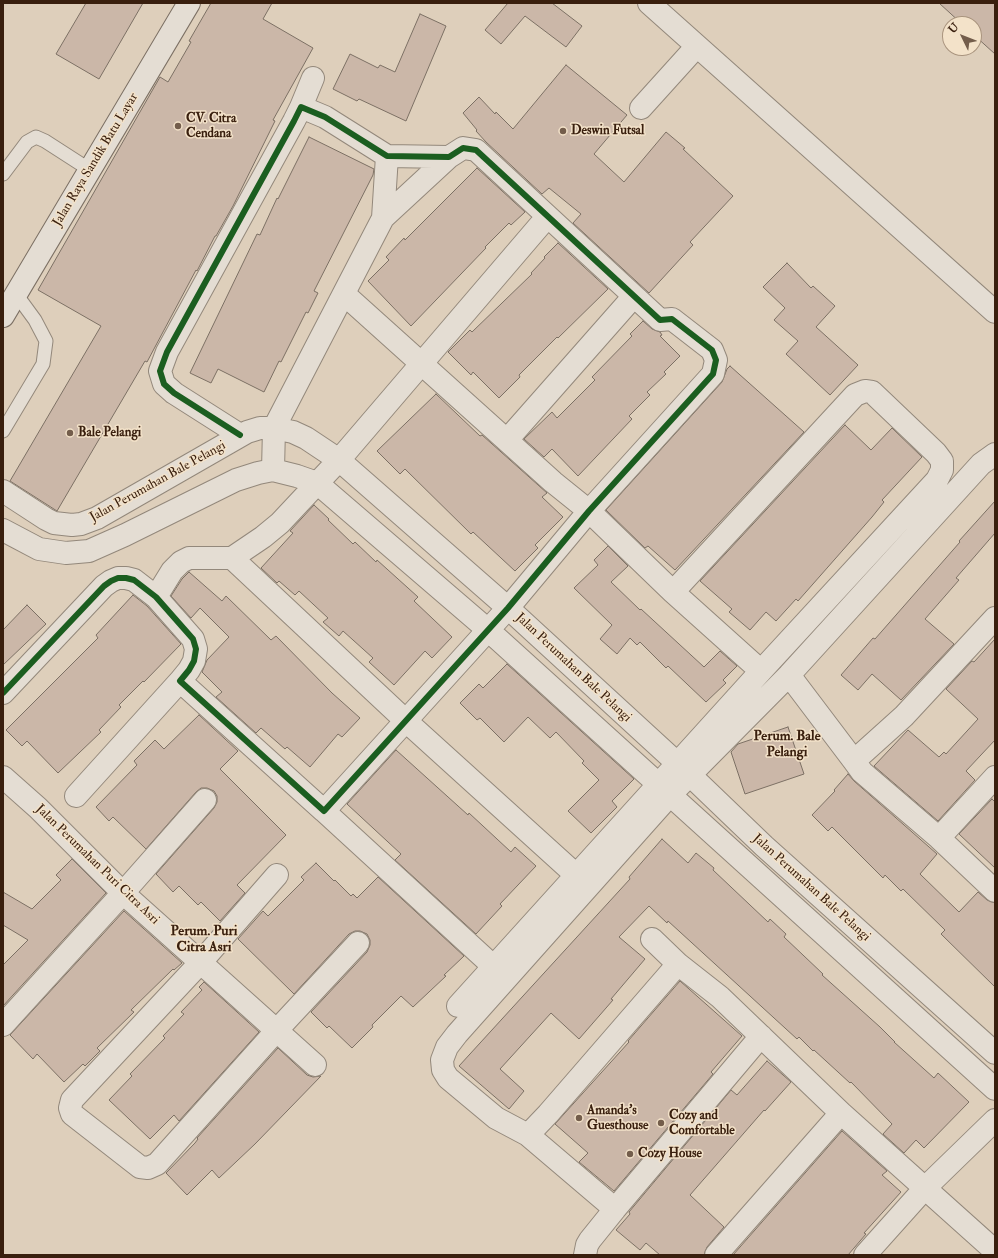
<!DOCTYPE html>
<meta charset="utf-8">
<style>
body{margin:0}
#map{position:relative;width:998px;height:1258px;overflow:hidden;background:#decfbb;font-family:"IM FELL Double Pica",serif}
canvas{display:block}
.frame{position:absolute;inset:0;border:4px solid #391f0e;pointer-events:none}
.north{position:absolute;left:942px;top:16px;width:40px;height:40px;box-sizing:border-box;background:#f3e2c9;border:1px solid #a9947e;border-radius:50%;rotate:313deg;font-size:11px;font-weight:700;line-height:16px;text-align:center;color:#391f0e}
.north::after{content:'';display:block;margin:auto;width:14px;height:18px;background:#735d4b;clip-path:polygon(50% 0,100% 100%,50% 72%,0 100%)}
</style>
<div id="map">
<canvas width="998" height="1258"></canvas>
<div class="frame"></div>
<div class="north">U</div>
</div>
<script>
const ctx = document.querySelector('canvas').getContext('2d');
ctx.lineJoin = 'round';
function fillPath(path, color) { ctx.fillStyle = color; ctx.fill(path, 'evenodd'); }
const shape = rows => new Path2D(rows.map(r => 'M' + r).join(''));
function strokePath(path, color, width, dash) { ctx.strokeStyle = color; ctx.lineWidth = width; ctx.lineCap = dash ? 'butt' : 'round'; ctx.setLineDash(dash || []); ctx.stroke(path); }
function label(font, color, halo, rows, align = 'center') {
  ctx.font = font + ' "IM FELL Double Pica",serif'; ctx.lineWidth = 3; ctx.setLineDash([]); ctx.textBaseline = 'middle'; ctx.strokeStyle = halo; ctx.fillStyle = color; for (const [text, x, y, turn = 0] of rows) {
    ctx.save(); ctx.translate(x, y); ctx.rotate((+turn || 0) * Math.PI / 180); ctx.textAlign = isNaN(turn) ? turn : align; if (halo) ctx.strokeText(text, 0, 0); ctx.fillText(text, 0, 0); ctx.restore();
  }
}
const building = shape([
 [86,3,143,3,99,79,56,54,86,3],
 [211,3,272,3,263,19,313,48,273,120,275,121,233,206,216,236,215,236,197,271,196,270,147,362,145,361,57,511,10,481,101,326,38,290,160,77,168,82,191,42,189,41,211,3],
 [508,3,552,3,582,26,566,47,525,16,501,44,485,30,508,3],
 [939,3,995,3,995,54,974,35,974,24,962,24,939,3],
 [420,14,446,26,406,121,359,99,357,101,333,89,350,54,378,68,380,65,395,72,420,14],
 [566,65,627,115,594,154,624,182,666,132,685,148,683,149,733,196,690,242,693,245,649,293,573,223,581,214,549,188,542,194,486,142,476,131,477,130,463,113,479,97,495,114,496,112,513,129,566,65],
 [309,137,374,169,373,175,314,291,318,293,308,313,306,312,281,362,279,361,264,392,218,369,211,383,190,373,257,234,260,235,277,198,278,199,309,137],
 [477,168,525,212,511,225,509,223,485,247,486,248,411,326,368,281,389,260,386,257,404,238,405,240,477,168],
 [558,243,608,289,558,338,557,337,519,375,520,377,499,398,473,372,471,375,448,352,470,330,472,332,532,274,531,273,545,258,544,257,558,243],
 [787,263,811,288,813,286,835,306,816,327,858,365,830,395,786,354,798,341,774,320,785,308,763,287,787,263],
 [643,321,652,329,660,332,662,335,660,336,680,356,664,372,666,374,647,392,650,395,629,416,632,419,578,476,552,449,544,457,524,439,552,412,557,418,595,380,592,377,632,336,630,334,643,321],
 [730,366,804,432,675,570,648,546,645,548,606,510,722,382,727,369,730,366],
 [436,394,480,436,482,435,547,493,542,497,563,517,535,545,538,548,515,571,473,532,471,534,405,469,400,474,377,451,436,394],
 [845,425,871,450,892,428,922,457,882,500,884,502,872,517,798,601,796,599,776,621,766,612,750,630,729,612,732,609,700,581,845,425],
 [995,501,995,533,956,578,959,580,925,619,954,644,901,700,872,674,858,690,841,675,873,638,875,639,960,542,959,541,995,501],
 [314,505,329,519,328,520,353,544,355,542,376,562,377,560,418,597,414,601,452,637,432,658,425,651,394,685,369,662,373,658,343,631,339,636,323,622,328,618,299,591,295,595,279,581,277,583,261,568,293,533,290,531,314,505],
 [608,546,628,566,611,582,640,610,641,609,704,667,720,651,737,666,723,680,726,683,706,702,668,666,666,668,640,642,637,645,630,638,617,654,600,639,612,625,574,588,598,565,594,560,608,546],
 [189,572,222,601,226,596,271,640,276,636,332,693,360,718,342,737,338,734,310,767,287,747,285,749,261,728,256,733,216,697,222,692,202,672,207,660,229,637,200,608,191,618,171,596,182,579,189,572],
 [133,595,147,606,181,644,144,682,143,681,119,705,121,707,99,730,101,732,58,773,27,741,22,746,6,730,98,638,96,635,133,595],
 [27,605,46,624,3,665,3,630,27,605],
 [995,639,995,740,966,771,975,780,938,821,874,766,908,730,939,757,944,752,946,754,978,719,946,689,972,661,974,662,995,639],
 [507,664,634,779,612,801,617,807,591,833,568,811,599,780,582,763,584,761,556,732,550,738,528,717,504,742,480,718,477,720,460,703,479,684,483,688,507,664],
 [199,715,238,751,220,769,286,835,237,885,245,893,220,921,201,902,198,905,179,886,173,892,156,874,214,808,217,802,217,796,214,791,207,788,201,788,196,792,146,849,113,817,109,821,96,807,137,765,134,761,155,740,164,749,199,715],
 [788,727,804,774,745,794,731,752,738,744,788,727],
 [396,750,468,815,469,813,511,852,515,847,536,866,500,904,502,906,476,934,395,860,401,854,347,804,396,750],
 [848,774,854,781,937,854,920,874,959,912,978,892,987,900,995,903,995,987,941,934,945,930,903,889,901,891,885,875,883,878,832,827,828,831,812,815,835,791,834,790,848,774],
 [992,799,995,802,995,868,959,834,992,799],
 [662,839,688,863,696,853,714,868,713,870,768,922,770,919,786,934,784,937,823,974,822,975,880,1027,895,1042,894,1042,934,1078,938,1073,969,1102,924,1148,916,1140,904,1153,883,1134,892,1124,851,1082,850,1083,814,1050,813,1051,799,1037,797,1039,668,921,667,923,649,906,619,937,645,959,611,999,613,1000,579,1039,551,1013,500,1069,524,1091,509,1109,459,1066,630,879,629,877,662,839],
 [72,859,106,893,3,1006,3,965,28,940,3,925,3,892,32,909,61,880,56,875,72,859],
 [316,863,334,881,335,880,351,896,353,894,357,898,378,877,464,956,444,975,446,976,413,1007,401,996,372,1025,373,1027,352,1048,329,1026,327,1028,311,1012,367,952,370,945,370,940,367,934,360,931,355,931,349,934,294,994,238,939,263,911,268,916,304,880,301,877,316,863],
 [124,911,182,963,174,970,173,969,131,1010,134,1012,97,1048,100,1051,85,1066,83,1064,64,1082,37,1054,33,1059,10,1035,124,911],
 [680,981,742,1036,711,1072,713,1074,614,1191,579,1162,588,1153,555,1124,629,1042,628,1041,680,981],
 [204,982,259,1032,179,1121,174,1115,150,1139,109,1100,132,1076,130,1074,165,1038,163,1036,184,1014,181,1012,202,990,199,987,204,982],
 [278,1048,307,1075,313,1077,321,1076,255,1144,219,1178,212,1170,187,1195,166,1173,195,1143,198,1139,197,1138,278,1048],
 [767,1061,791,1082,765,1111,764,1110,690,1195,724,1227,707,1247,704,1255,660,1255,646,1243,640,1250,616,1230,630,1214,629,1212,731,1090,737,1095,767,1061],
 [842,1131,887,1171,882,1175,901,1192,864,1233,866,1234,848,1255,733,1255,842,1131]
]);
fillPath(building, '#cbb7a8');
strokePath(building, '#7c7064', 1);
const service = shape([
 [3,174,27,142,36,137,45,141,90,170],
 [3,431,43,364,46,341,35,320,16,294]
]);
const minor = shape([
 [649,3,995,312],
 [301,107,313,78],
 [641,108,697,46],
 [383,218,449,157],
 [344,294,553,482,589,511,673,592,761,671],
 [507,440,634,296],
 [995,454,981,464,789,675,670,795,457,1034,447,1047,442,1060,443,1070,448,1078,496,1118,528,1135,548,1114,678,964,720,997,841,1113,995,1251],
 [273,470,274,428,383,218,387,156],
 [3,491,46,519,54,523,72,525,81,524,97,518,247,432,260,428,274,428,293,432,306,438,339,460,508,608,690,775,764,846,995,1053],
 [3,530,39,549,66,553,89,551,125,535,236,480,258,473,273,470,297,476,317,483,488,630,995,1089],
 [232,558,406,721,576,875],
 [156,597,172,571,181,562,189,558,232,558,263,537,280,523,339,460,547,217],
 [789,675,854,761,862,772,939,838,995,891],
 [3,693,104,586,111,581,118,578,126,578,134,580,156,597,193,639,196,649,194,661,189,670,180,681,324,811,508,608,589,511,713,374,716,360,712,350,672,319,660,320,476,150,463,148,449,157,387,156,325,117,301,107,294,121,167,352,160,371,164,384,174,393,240,435],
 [854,761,904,716,995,618],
 [3,777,38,808,123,893,315,1065],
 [76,796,180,681],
 [324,811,494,967],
 [939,838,995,777],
 [277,875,201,962,72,1100,70,1108,72,1114,140,1167,148,1168,157,1164,277,1030,358,943],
 [652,939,678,964],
 [458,1006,761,671,937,480,942,470,942,461,936,453,872,392,865,391,855,395,673,592],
 [3,1025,123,893,205,800],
 [528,1135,615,1209],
 [585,1255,587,1245,590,1240,615,1209,761,1036],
 [716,1255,841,1113],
 [865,1255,925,1188,995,1120]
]);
const secondary = shape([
 [3,316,189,3]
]);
strokePath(service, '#93887b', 15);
strokePath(minor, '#93887b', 24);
strokePath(secondary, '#7c7064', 24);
strokePath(service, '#e4ddd3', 13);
strokePath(minor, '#e4ddd3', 22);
strokePath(secondary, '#e4ddd3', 22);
strokePath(shape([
 [3,693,104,586,111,581,118,578,126,578,134,580,156,597,193,639,196,649,194,661,189,670,180,681,324,811,508,608,589,511,713,374,716,360,712,350,672,319,660,320,476,150,463,148,449,157,387,156,325,117,301,107,294,121,167,352,160,371,164,384,174,393,240,435]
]), '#1b5e20', 6);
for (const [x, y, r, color] of [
 [178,126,4,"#735d4b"],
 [563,131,4,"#735d4b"],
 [70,433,4,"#735d4b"],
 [579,1118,4,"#735d4b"],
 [661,1123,4,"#735d4b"],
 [630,1154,4,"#735d4b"]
]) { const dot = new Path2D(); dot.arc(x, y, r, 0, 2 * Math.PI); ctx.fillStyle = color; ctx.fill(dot); strokePath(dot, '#f3e2c9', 1.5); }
label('bold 13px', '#391f0e', '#f3e2c9', [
 ["CV. Citra",186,119],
 ["Cendana",186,134],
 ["Deswin Futsal",571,131],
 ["Bale Pelangi",78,433],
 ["Amanda’s",587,1111],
 ["Guesthouse",587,1126],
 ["Cozy and",669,1116],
 ["Comfortable",669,1131],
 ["Cozy House",638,1154]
], 'left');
label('13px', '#391f0e', '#f3e2c9', [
 ["Jalan Raya Sandik Batu Layar",96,160,-59],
 ["Jalan Perumahan Bale Pelangi",158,482,-29],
 ["Jalan Perumahan Bale Pelangi",573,668,43],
 ["Jalan Perumahan Puri Citra Asri",97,865,44],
 ["Jalan Perumahan Bale Pelangi",811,888,42]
]);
label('bold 14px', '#391f0e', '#f3e2c9', [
 ["Perum. Bale",787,737],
 ["Pelangi",787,753],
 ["Perum. Puri",204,932],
 ["Citra Asri",204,948]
]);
</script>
